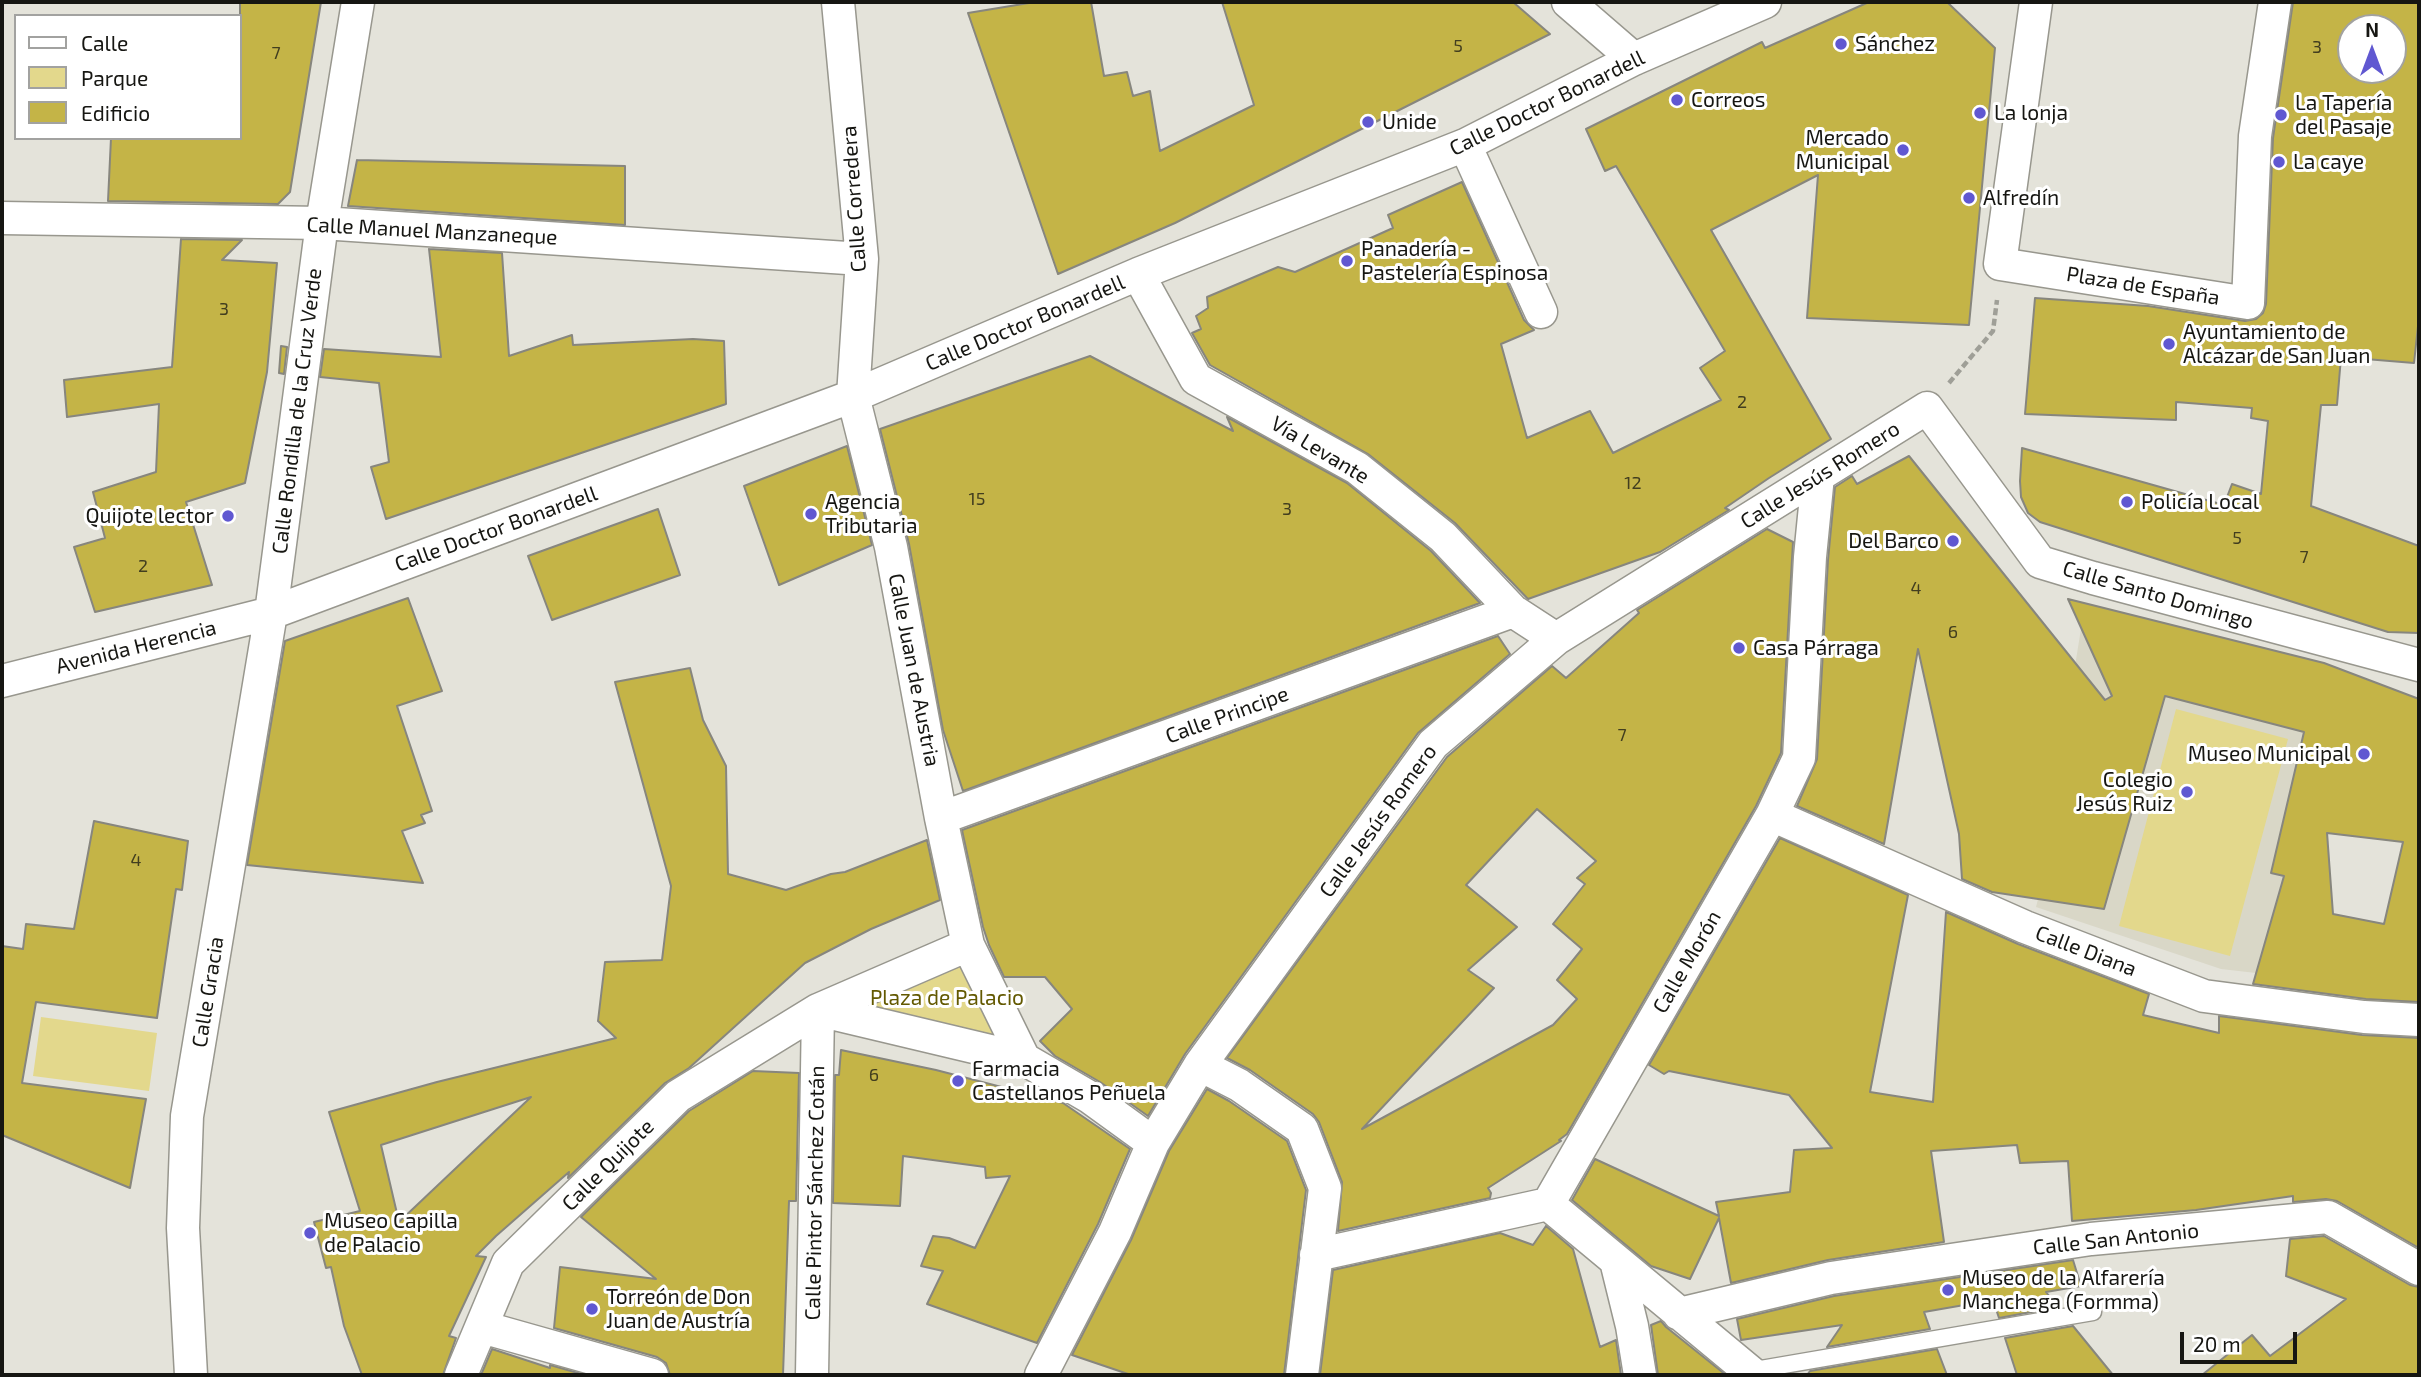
<!DOCTYPE html>
<meta charset="utf-8">
<style>
body{margin:0}
#map{position:relative;width:2421px;height:1377px;overflow:hidden;background:#e4e3da;font-family:"Exo 2",sans-serif}
canvas{display:block}
.frame{position:absolute;inset:0;border:4px solid #161612;pointer-events:none}
.legend{position:absolute;left:14px;top:14px;width:228px;height:126px;box-sizing:border-box;background:#fff;border:2px solid #a2a2a0;margin:0;padding:9px 12px;list-style:none;font-size:21px;color:#161612}
.legend li{display:flex;align-items:center;gap:14px;height:35px}
.legend b{width:35px;border:2px solid #a2a2a0}
.north{position:absolute;left:2337px;top:14px;width:70px;height:70px;box-sizing:border-box;background:#fff;border:2px solid #a2a2a0;border-radius:50%;rotate:0deg;font-size:19px;font-weight:700;line-height:28px;text-align:center;color:#161612}
.north::after{content:'';display:block;margin:auto;width:24px;height:32px;background:#6058d1;clip-path:polygon(50% 0,100% 100%,50% 72%,0 100%)}
.scale{position:absolute;left:2180px;top:1332px;width:117px;height:32px;box-sizing:border-box;border:4px solid #161612;border-top:0;padding-left:9px;font-size:21px;line-height:24px;white-space:nowrap;color:#161612;-webkit-text-stroke:5px #fff;paint-order:stroke}
</style>
<div id="map">
<canvas width="2421" height="1377"></canvas>
<div class="frame"></div>
<ul class="legend">
<li><b style="height:9px;background:#fff"></b>Calle</li>
<li><b style="height:19px;background:#e3d88c"></b>Parque</li>
<li><b style="height:19px;background:#c4b447"></b>Edificio</li>
</ul>
<div class="north">N</div>
<div class="scale">20 m</div>
</div>
<script>
const ctx = document.querySelector('canvas').getContext('2d');
ctx.lineJoin = 'round';
function fillPath(path, color) { ctx.fillStyle = color; ctx.fill(path, 'evenodd'); }
const shape = rows => new Path2D(rows.map(r => 'M' + r).join(''));
function strokePath(path, color, width, dash) { ctx.strokeStyle = color; ctx.lineWidth = width; ctx.lineCap = dash ? 'butt' : 'round'; ctx.setLineDash(dash || []); ctx.stroke(path); }
function label(font, color, halo, rows, align = 'center') {
  ctx.font = font + ' "Exo 2",sans-serif'; ctx.lineWidth = 6; ctx.setLineDash([]); ctx.textBaseline = 'middle'; ctx.strokeStyle = halo; ctx.fillStyle = color; for (const [text, x, y, turn = 0] of rows) {
    ctx.save(); ctx.translate(x, y); ctx.rotate((+turn || 0) * Math.PI / 180); ctx.textAlign = isNaN(turn) ? turn : align; if (halo) ctx.strokeText(text, 0, 0); ctx.fillText(text, 0, 0); ctx.restore();
  }
}
fillPath(shape([
 [2085,604,2324,663,2326,798,2333,914,2256,973,2221,969,2036,907,2066,789,2070,697]
]), '#d9d7c7');
fillPath(shape([
 [2176,709,2288,739,2230,956,2119,926],
 [968,945,1024,1059,818,1010],
 [41,1017,157,1033,149,1091,33,1076]
]), '#e3d88c');
const building = shape([
 [240,2,321,2,290,192,278,204,108,201,111,138,240,138,240,2],
 [1035,2,1091,2,1104,76,1127,72,1133,96,1150,91,1160,151,1254,105,1222,2,1513,2,1550,34,1175,223,1058,274,968,13,1035,2],
 [1869,2,1947,2,1995,48,1969,325,1807,318,1818,175,1711,230,1831,439,1769,478,1725,508,1729,510,1660,552,1528,599,1455,523,1368,454,1210,365,1192,333,1201,329,1196,316,1208,308,1207,297,1278,267,1295,272,1393,228,1388,215,1462,182,1524,320,1534,330,1501,344,1527,438,1590,411,1613,453,1721,400,1700,368,1725,351,1616,166,1605,171,1586,129,1762,42,1765,48,1869,2],
 [2293,2,2419,2,2419,317,2414,363,2341,357,2337,405,2321,405,2311,506,2419,546,2419,633,2388,632,2040,522,2028,513,2021,497,2020,481,2022,448,2224,505,2232,484,2261,494,2268,421,2251,418,2252,408,2176,402,2176,420,2025,414,2035,298,2148,306,2245,321,2256,319,2263,313,2266,304,2273,138,2293,2],
 [2351,28,2393,28,2393,70,2351,70,2351,28],
 [357,160,625,166,625,225,348,206,357,160],
 [181,239,242,240,222,260,277,263,267,372,245,483,186,502,212,585,95,612,74,547,105,538,93,492,156,472,159,404,67,417,64,380,172,367,181,239],
 [429,249,502,253,509,356,572,335,573,345,693,339,724,341,726,404,386,519,371,467,389,462,379,383,320,377,324,349,441,357,429,249],
 [281,346,287,347,284,374,279,373,281,346],
 [1090,356,1233,431,1227,417,1347,483,1431,551,1480,603,963,791,943,730,909,544,880,429,1090,356],
 [847,446,872,545,779,585,744,486,847,446],
 [1909,456,2105,700,2112,696,2068,599,2324,663,2419,699,2419,1002,2366,999,2253,984,2284,876,2271,873,2304,732,2165,696,2104,909,1992,892,1962,879,1959,834,1918,649,1884,844,1797,806,1817,759,1828,560,1835,487,1852,476,1857,484,1909,456],
 [2327,833,2403,842,2384,924,2333,914,2327,833],
 [658,509,680,575,552,620,528,556,658,509],
 [1767,529,1793,542,1781,753,1756,806,1567,1134,1559,1140,1561,1141,1488,1188,1491,1193,1490,1198,1338,1231,1342,1182,1319,1122,1313,1114,1250,1070,1227,1058,1447,757,1552,666,1566,678,1639,613,1637,610,1767,529],
 [1537,809,1596,861,1577,878,1585,884,1553,924,1582,949,1557,980,1577,999,1553,1025,1362,1129,1494,988,1468,970,1517,927,1466,885,1537,809],
 [408,598,442,691,397,706,432,811,421,815,425,823,402,831,423,883,247,865,285,641,408,598],
 [1498,636,1510,654,1418,733,1185,1054,1148,1116,1100,1082,1055,1056,1040,1041,1072,1009,1045,977,1004,977,989,945,983,927,962,830,1498,636],
 [690,668,703,720,726,766,728,874,786,890,831,874,845,872,927,840,940,900,871,929,805,963,689,1068,665,1083,568,1178,569,1172,496,1236,476,1256,486,1257,449,1336,456,1338,443,1375,362,1375,344,1326,331,1267,326,1268,314,1222,360,1211,329,1112,437,1082,616,1038,598,1021,605,962,662,960,671,886,615,682,690,668],
 [531,1097,399,1222,381,1145,531,1097],
 [94,821,188,841,182,890,176,889,157,1018,36,1002,22,1083,146,1099,130,1188,2,1135,2,946,23,949,26,924,74,929,94,821],
 [1780,838,1908,895,1870,1092,1933,1102,1946,912,2018,944,2149,994,2143,1015,2219,1033,2219,1016,2362,1035,2419,1038,2419,1248,2337,1201,2326,1199,2293,1202,2293,1196,2196,1210,2072,1221,2068,1161,2020,1163,2017,1145,1931,1151,1944,1242,1828,1260,1731,1283,1719,1218,1690,1279,1651,1266,1572,1200,1595,1159,1719,1216,1716,1202,1790,1192,1794,1150,1832,1148,1789,1095,1669,1071,1664,1074,1649,1065,1780,838],
 [841,1050,936,1070,1063,1103,1130,1149,1098,1224,1037,1343,927,1304,943,1271,921,1266,933,1236,949,1238,975,1248,1010,1176,986,1178,985,1167,903,1156,900,1206,833,1203,835,1075,839,1075,841,1050],
 [753,1071,799,1073,796,1201,789,1201,783,1375,670,1375,666,1363,657,1357,554,1328,560,1267,656,1279,581,1217,689,1111,753,1071],
 [1207,1089,1229,1101,1287,1141,1306,1190,1284,1375,1131,1375,1072,1355,1131,1240,1169,1151,1207,1089],
 [1546,1226,1573,1249,1600,1347,1616,1340,1621,1375,1320,1375,1333,1270,1500,1233,1533,1245,1546,1226],
 [2324,1236,2410,1285,2419,1287,2419,1375,2202,1375,2252,1335,2270,1356,2346,1299,2286,1276,2290,1239,2324,1236],
 [2073,1260,2081,1286,2046,1292,2058,1307,1999,1318,1993,1300,1924,1312,1930,1329,1827,1347,1842,1325,1741,1340,1737,1319,1834,1296,2073,1260],
 [1661,1321,1666,1327,1726,1375,1658,1375,1651,1325,1661,1321],
 [2073,1326,2113,1375,2017,1375,2005,1338,2073,1326],
 [492,1349,550,1368,550,1365,585,1375,481,1375,492,1349],
 [1937,1349,1947,1375,1807,1375,1810,1371,1937,1349]
]);
fillPath(building, '#c4b447');
strokePath(building, '#87867e', 2);
const lane = shape([
 [1749,1371,2093,1312]
]);
const street = shape([
 [838,2,862,259,853,396,891,547,941,818,968,945,1024,1059],
 [1568,2,1634,59],
 [2036,2,2000,264,2248,303,2255,136,2275,2],
 [1465,145,1541,312],
 [2,218,322,223,862,259],
 [1138,274,1196,379,1357,468,1443,537,1513,611,1556,639],
 [2,681,271,613,853,396,1138,274,1465,145,1634,59,1765,2],
 [1772,815,2025,927,2204,996,2364,1017,2419,1020],
 [941,818,1513,611],
 [818,1010,1024,1059,1091,1098,1153,1143],
 [1200,1065,1239,1085,1302,1129,1325,1188,1302,1375],
 [1548,1204,1754,1375],
 [1316,1255,1548,1204,1772,815,1799,758,1810,557,1818,476],
 [1616,1261,1632,1326,1640,1375],
 [1679,1314,1831,1278,2091,1239,2328,1217,2419,1269],
 [482,1327,652,1375],
 [191,1375,183,1228,187,1116,271,613,322,223,358,2],
 [461,1375,508,1263,678,1096,818,1010,968,945],
 [812,1375,818,1010],
 [1041,1375,1115,1232,1153,1143,1200,1065,1433,744,1556,639,1927,408,2040,562,2093,578,2419,665]
]);
strokePath(lane, '#98978e', 19);
strokePath(street, '#98978e', 35);
strokePath(shape([
 [1949,383,1993,331,1997,300]
]), '#9f9f97', 4.5, [7, 3.5]);
strokePath(lane, '#fff', 16);
strokePath(street, '#fff', 32);
for (const [x, y, r, color] of [
 [1841,44,7,"#6058d1"],
 [1677,100,7,"#6058d1"],
 [1980,113,7,"#6058d1"],
 [2281,115,7,"#6058d1"],
 [1368,122,7,"#6058d1"],
 [1903,150,7,"#6058d1"],
 [2279,162,7,"#6058d1"],
 [1969,198,7,"#6058d1"],
 [1347,261,7,"#6058d1"],
 [2169,344,7,"#6058d1"],
 [2127,502,7,"#6058d1"],
 [811,514,7,"#6058d1"],
 [228,516,7,"#6058d1"],
 [1953,541,7,"#6058d1"],
 [1739,648,7,"#6058d1"],
 [2364,754,7,"#6058d1"],
 [2187,792,7,"#6058d1"],
 [958,1081,7,"#6058d1"],
 [310,1233,7,"#6058d1"],
 [1948,1290,7,"#6058d1"],
 [592,1309,7,"#6058d1"]
]) { const dot = new Path2D(); dot.arc(x, y, r, 0, 2 * Math.PI); ctx.fillStyle = color; ctx.fill(dot); strokePath(dot, '#fff', 2.5); }
label('18px', '#423e1f', null, [
 ["5",1458,46],
 ["3",2317,47],
 ["7",276,53],
 ["3",224,309],
 ["2",1742,402],
 ["12",1633,483],
 ["15",977,499],
 ["3",1287,509],
 ["5",2237,538],
 ["7",2304,557],
 ["2",143,566],
 ["4",1916,588],
 ["6",1953,632],
 ["7",1622,735],
 ["4",136,860],
 ["6",874,1075]
]);
label('21px', '#161612', '#fff', [
 ["Sánchez",1855,44],
 ["Correos",1691,100],
 ["La Tapería",2295,103],
 ["del Pasaje",2295,127],
 ["La lonja",1994,113],
 ["Unide",1382,122],
 ["Mercado",1889,138,"right"],
 ["Municipal",1889,162,"right"],
 ["La caye",2293,162],
 ["Alfredín",1983,198],
 ["Panadería -",1361,249],
 ["Pastelería Espinosa",1361,273],
 ["Ayuntamiento de",2183,332],
 ["Alcázar de San Juan",2183,356],
 ["Agencia",825,502],
 ["Tributaria",825,526],
 ["Policía Local",2141,502],
 ["Quijote lector",214,516,"right"],
 ["Del Barco",1939,541,"right"],
 ["Casa Párraga",1753,648],
 ["Museo Municipal",2350,754,"right"],
 ["Colegio",2173,780,"right"],
 ["Jesús Ruiz",2173,804,"right"],
 ["Farmacia",972,1069],
 ["Castellanos Peñuela",972,1093],
 ["Museo Capilla",324,1221],
 ["de Palacio",324,1245],
 ["Museo de la Alfarería",1962,1278],
 ["Manchega (Formma)",1962,1302],
 ["Torreón de Don",606,1297],
 ["Juan de Austría",606,1321]
], 'left');
label('21px', '#161612', '#fff', [
 ["Calle Doctor Bonardell",1547,103,-26],
 ["Calle Corredera",854,199,-94],
 ["Calle Manuel Manzaneque",432,231,3],
 ["Plaza de España",2143,286,9],
 ["Calle Doctor Bonardell",1025,323,-23],
 ["Calle Rondilla de la Cruz Verde",297,411,-83],
 ["Vía Levante",1320,450,31],
 ["Calle Jesús Romero",1820,475,-32],
 ["Calle Doctor Bonardell",496,529,-20],
 ["Calle Santo Domingo",2158,595,16],
 ["Avenida Herencia",136,647,-14],
 ["Calle Juan de Austria",914,670,79],
 ["Calle Principe",1227,715,-20],
 ["Calle Jesús Romero",1378,821,-54],
 ["Calle Diana",2086,951,21],
 ["Calle Morón",1687,962,-60],
 ["Calle Gracia",208,992,-81],
 ["Calle Quijote",608,1165,-45],
 ["Calle Pintor Sánchez Cotán",815,1193,-89],
 ["Calle San Antonio",2116,1239,-6]
]);
label('21px', '#635901', '#fff', [
 ["Plaza de Palacio",947,998]
]);
</script>
